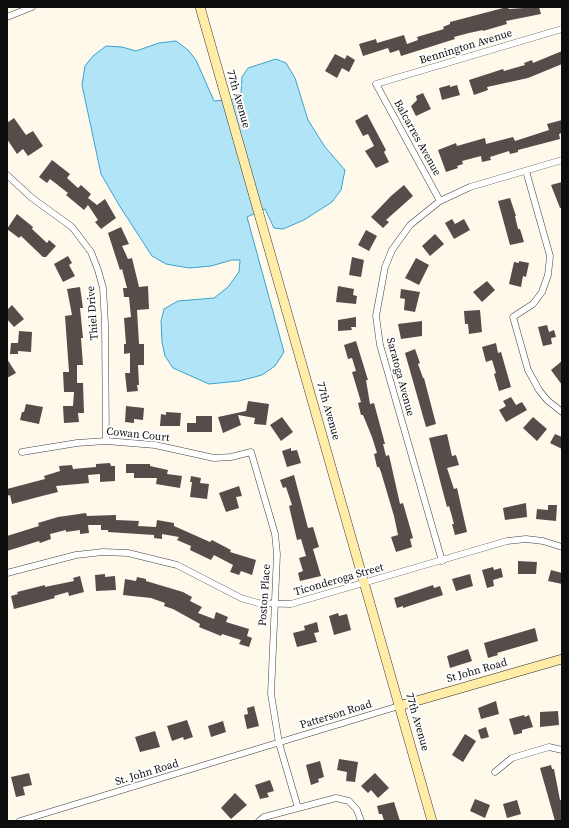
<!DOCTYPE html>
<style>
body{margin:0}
#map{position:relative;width:569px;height:828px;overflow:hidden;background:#fff9ec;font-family:"Source Serif 4",serif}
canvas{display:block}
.frame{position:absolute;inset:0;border:8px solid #0d0d0d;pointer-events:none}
</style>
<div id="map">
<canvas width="569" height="828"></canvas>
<div class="frame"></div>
</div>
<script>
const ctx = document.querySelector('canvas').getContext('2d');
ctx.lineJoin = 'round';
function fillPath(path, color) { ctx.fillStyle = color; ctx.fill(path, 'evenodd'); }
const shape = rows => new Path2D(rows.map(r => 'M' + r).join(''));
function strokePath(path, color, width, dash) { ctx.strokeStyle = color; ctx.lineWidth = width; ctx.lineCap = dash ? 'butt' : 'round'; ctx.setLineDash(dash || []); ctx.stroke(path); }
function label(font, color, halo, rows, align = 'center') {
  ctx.font = font + ' "Source Serif 4",serif'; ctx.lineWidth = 4; ctx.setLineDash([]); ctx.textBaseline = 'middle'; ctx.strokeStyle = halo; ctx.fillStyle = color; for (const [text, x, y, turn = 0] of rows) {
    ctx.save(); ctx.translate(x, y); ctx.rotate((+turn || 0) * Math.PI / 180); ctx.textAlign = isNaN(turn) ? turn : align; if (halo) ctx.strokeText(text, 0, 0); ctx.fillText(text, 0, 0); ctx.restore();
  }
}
const water = shape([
 [176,41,188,50,196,60,214,101,236,99,241,93,242,77,248,68,276,59,286,63,295,78,308,120,325,147,345,170,341,190,332,202,304,220,283,229,274,228,265,209,247,217,284,352,275,366,262,375,239,381,209,384,173,368,165,356,162,342,161,321,164,309,178,301,214,298,228,287,239,272,240,260,232,260,211,266,189,268,166,264,152,256,119,205,101,174,82,85,85,66,93,56,106,46,122,47,136,51,159,43,176,41]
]);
fillPath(water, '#b1e4f7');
strokePath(water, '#37a3cf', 1);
fillPath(shape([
 [507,7,509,9,539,7,541,14,506,21,507,24,483,31,483,30,469,33,454,37,455,39,401,56,399,50,390,53,388,48,363,56,359,44,376,39,377,43,404,35,407,44,418,40,417,37,444,29,443,27,450,24,450,22],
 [562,51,562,64,528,78,487,87,488,90,474,95,469,80,503,69,504,71,525,65,524,63,532,60,533,63],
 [335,54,345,59,347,55,355,60,349,72,342,68,337,78,325,71],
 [450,85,450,87,457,85,460,95,442,100,439,88],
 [423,93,431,109,416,116,411,106,417,100,416,96],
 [367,114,386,150,384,152,389,162,376,168,365,151,374,146,368,134,363,136,355,121],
 [14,118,26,135,33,131,43,146,28,156,23,149,17,154,7,139,7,123],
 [562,120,562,133,559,134,560,139,518,150,518,152,510,154,509,151,490,157,491,160,482,162,481,156,462,161,463,164,457,166,458,168,446,172,438,150,456,143,457,146,485,138,486,144,513,137,515,141,549,130,547,124],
 [52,160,70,174,67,178,78,188,81,185,91,194,88,198,97,205,105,199,116,218,101,229,95,222,98,220,88,205,84,210,66,195,68,193,50,179,47,183,39,177],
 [562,182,562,208,560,208,551,185],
 [404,185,413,196,386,220,389,222,383,228,371,217,391,196],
 [510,198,516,216,515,216,518,229,520,229,524,242,510,245,498,201],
 [17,214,33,227,32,229,47,243,49,240,56,246,46,257,43,257,21,236,19,238,7,229],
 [452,219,455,224,464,219,470,230,454,239,445,223],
 [121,227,129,244,122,246,128,259,132,258,139,287,148,286,149,309,137,310,139,344,144,344,144,365,138,365,139,385,137,385,138,391,127,392,125,373,130,373,130,353,124,354,124,344,126,344,124,318,131,317,129,297,124,297,123,288,127,288,122,269,120,270,108,233],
 [366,230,377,236,369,251,358,245],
 [435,234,444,244,430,256,422,246],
 [68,256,72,263,69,265,75,276,63,282,54,264],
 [352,257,364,260,361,277,349,275],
 [416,258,429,265,419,285,405,278],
 [519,261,529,263,526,277,523,276,521,287,509,284,514,262,519,263],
 [487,281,495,290,482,302,473,292],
 [338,286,354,289,353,295,357,296,356,304,336,302],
 [80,287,83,308,80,308,83,338,81,338,83,365,77,365,77,383,83,383,84,413,78,413,79,422,64,423,63,406,73,406,74,392,64,392,63,372,69,372,65,316,72,315,67,289],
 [401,289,420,292,415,312,404,310,405,299,400,298],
 [12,305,24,319,14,327,7,319,7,310],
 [480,310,482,332,469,334,468,324,465,324,464,311],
 [356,317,356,327,351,327,352,330,338,331,338,320],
 [422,321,422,336,401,339,398,324],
 [547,325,549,332,554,330,556,337,551,338,552,344,543,346,538,327],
 [19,331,32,332,31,352,18,351,18,354,10,354,11,343,18,343],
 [356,341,368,380,366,380,370,404,374,403,385,444,383,444,386,456,389,455,400,504,403,503,413,538,410,539,412,547,396,552,391,537,398,535,394,516,381,472,379,467,377,467,374,454,377,453,372,437,363,415,361,415,358,403,361,402,352,372,356,371,352,358,348,359,344,345],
 [496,343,498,353,501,352,511,387,499,391,494,374,496,373,492,360,486,362,482,347],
 [415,349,420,363,418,364,423,378,424,378,436,424,426,427,405,353],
 [7,359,16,373,7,378],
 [562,361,562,385,551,370],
 [511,397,516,405,522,402,527,410,506,422,499,410,506,406,503,401],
 [248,401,269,404,266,425,254,424,255,418,238,415,241,425,223,433,218,417,246,411],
 [26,404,43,407,39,424,20,420,22,412,24,412],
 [126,406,144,408,143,420,134,419,134,423,125,422],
 [166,412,181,413,180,426,160,426,161,414,166,415],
 [196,416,212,416,212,432,187,432,187,423,196,423],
 [282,417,293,432,281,441,270,425],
 [533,417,547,429,537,441,523,428],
 [447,434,452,456,456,455,459,465,447,468,454,489,457,488,467,532,455,535,452,524,454,524,449,506,447,507,443,492,429,438],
 [555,434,562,437,562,449,550,443],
 [291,448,291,451,297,450,301,463,287,467,282,451],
 [110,463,111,466,115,466,115,481,100,482,100,474,88,475,89,483,56,486,58,492,38,497,12,504,10,495,7,496,7,489,45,479,44,476,60,471,59,466,72,465,73,469,96,467,96,464],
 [126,464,150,464,150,466,168,470,167,474,182,476,180,488,156,484,157,478,134,478,134,473,126,473],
 [294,475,308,528,313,527,319,547,313,549,321,576,300,581,298,573,303,571,299,558,306,556,301,539,297,540,289,506,292,505,286,487,283,488,280,480],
 [191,476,201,478,200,483,209,484,207,499,190,497,192,482,190,482],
 [239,486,242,496,236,497,239,508,226,512,219,493],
 [526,503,527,517,505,520,503,508],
 [548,505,557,505,556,521,536,519,537,509,548,510],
 [86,513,87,516,116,515,116,520,139,521,138,526,156,527,157,520,174,523,174,526,210,542,212,540,231,550,230,552,256,560,252,575,241,571,239,575,230,572,233,565,214,555,211,560,190,550,191,546,177,540,179,537,162,534,162,539,154,538,154,535,108,532,108,530,101,530,101,525,88,525,89,533,80,534,80,530,66,532,66,530,50,534,51,539,40,543,39,541,7,551,7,536,39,526,38,523,58,517],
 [518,561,537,562,536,574,518,574],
 [493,567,494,570,501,568,503,577,493,580,494,586,487,588,482,570],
 [551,570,562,573,562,584,548,581],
 [105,574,105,577,115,576,116,590,96,591,95,575],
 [470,574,473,586,456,591,452,579],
 [80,576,84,592,69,596,68,592,54,596,55,598,14,609,11,596,18,594,17,592,45,585,45,587,74,581,73,578],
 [137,577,146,579,146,581,183,592,192,597,190,601,202,607,198,613,214,619,216,612,228,617,226,622,249,629,247,636,252,638,249,647,239,644,241,640,222,634,221,636,199,627,200,624,173,609,164,606,165,603,151,598,123,595,125,579,136,581],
 [433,585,434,588,440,586,443,595,403,608,403,606,397,608,394,598],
 [338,613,339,616,347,614,351,630,334,635,329,616],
 [317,622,319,632,314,633,317,642,297,647,293,633,305,630,304,626],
 [535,628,538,641,497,653,498,655,488,658,484,643],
 [468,649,472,661,450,668,447,656],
 [496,701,499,714,481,719,478,708],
 [254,706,259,726,247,729,244,715,248,714,247,708],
 [558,711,559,725,540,727,540,712],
 [524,715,525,717,529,715,533,727,522,730,522,733,514,735,509,719],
 [187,720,193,737,184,740,183,737,172,741,167,726],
 [223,721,226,732,211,737,208,726],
 [486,727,489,737,481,739,478,730],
 [155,731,160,747,140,752,135,737],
 [465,734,476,741,463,762,452,755],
 [339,759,358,762,355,782,346,781,347,772,337,770],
 [320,761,324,777,318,779,319,782,311,785,306,765],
 [551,765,552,769,554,769,560,800,562,800,562,821,555,821,540,768],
 [29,773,32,785,23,787,25,795,16,797,11,777],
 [375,773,389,788,378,798,371,790,368,793,361,786],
 [270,780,274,791,267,793,269,797,260,799,255,785],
 [235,793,247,805,231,819,221,808],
 [475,799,490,805,485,818,470,811],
 [517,800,521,814,507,818,503,804],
 [394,802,400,821,384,821,382,814,379,814,377,806]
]), '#564c49');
const street = shape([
 [7,17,32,7],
 [526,171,550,256,548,275,542,292,533,304,513,317,528,370,539,390,547,400,562,412],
 [7,175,32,198,72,227,91,252,98,270,103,288,105,324,106,441],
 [440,201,376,84,562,29],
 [22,452,77,443,106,441,155,445,214,458,231,457,251,452,275,534,277,554,271,694,279,743,298,808],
 [442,561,380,345,376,316,385,267,392,250,410,225,440,201,470,187,562,160],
 [7,573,76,555,103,552,128,553,177,565,241,598,258,603,291,604,507,541,526,539,543,541,562,547],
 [495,772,512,758,549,747,562,750],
 [20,821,399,706],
 [259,821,264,817,336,798,349,801,357,810,361,821]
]);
const secondary = shape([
 [200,7,432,821],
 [399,706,562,659]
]);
strokePath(street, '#404040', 7);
strokePath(secondary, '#2f2f2f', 10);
strokePath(street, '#fff', 6);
strokePath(secondary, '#ffeca7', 9);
label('11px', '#0d0d0d', '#fff', [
 ["Bennington Avenue",466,47,-17],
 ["77th Avenue",238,99,74],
 ["Balcarres Avenue",417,138,61],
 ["Thiel Drive",93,313,-94],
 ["Saratoga Avenue",400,377,75],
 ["77th Avenue",328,411,74],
 ["Cowan Court",138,435,6],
 ["Ticonderoga Street",339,580,-16],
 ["Poston Place",265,595,-86],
 ["St John Road",477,671,-16],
 ["Patterson Road",336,715,-17],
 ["77th Avenue",417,722,74],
 ["St. John Road",147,773,-17]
]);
</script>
